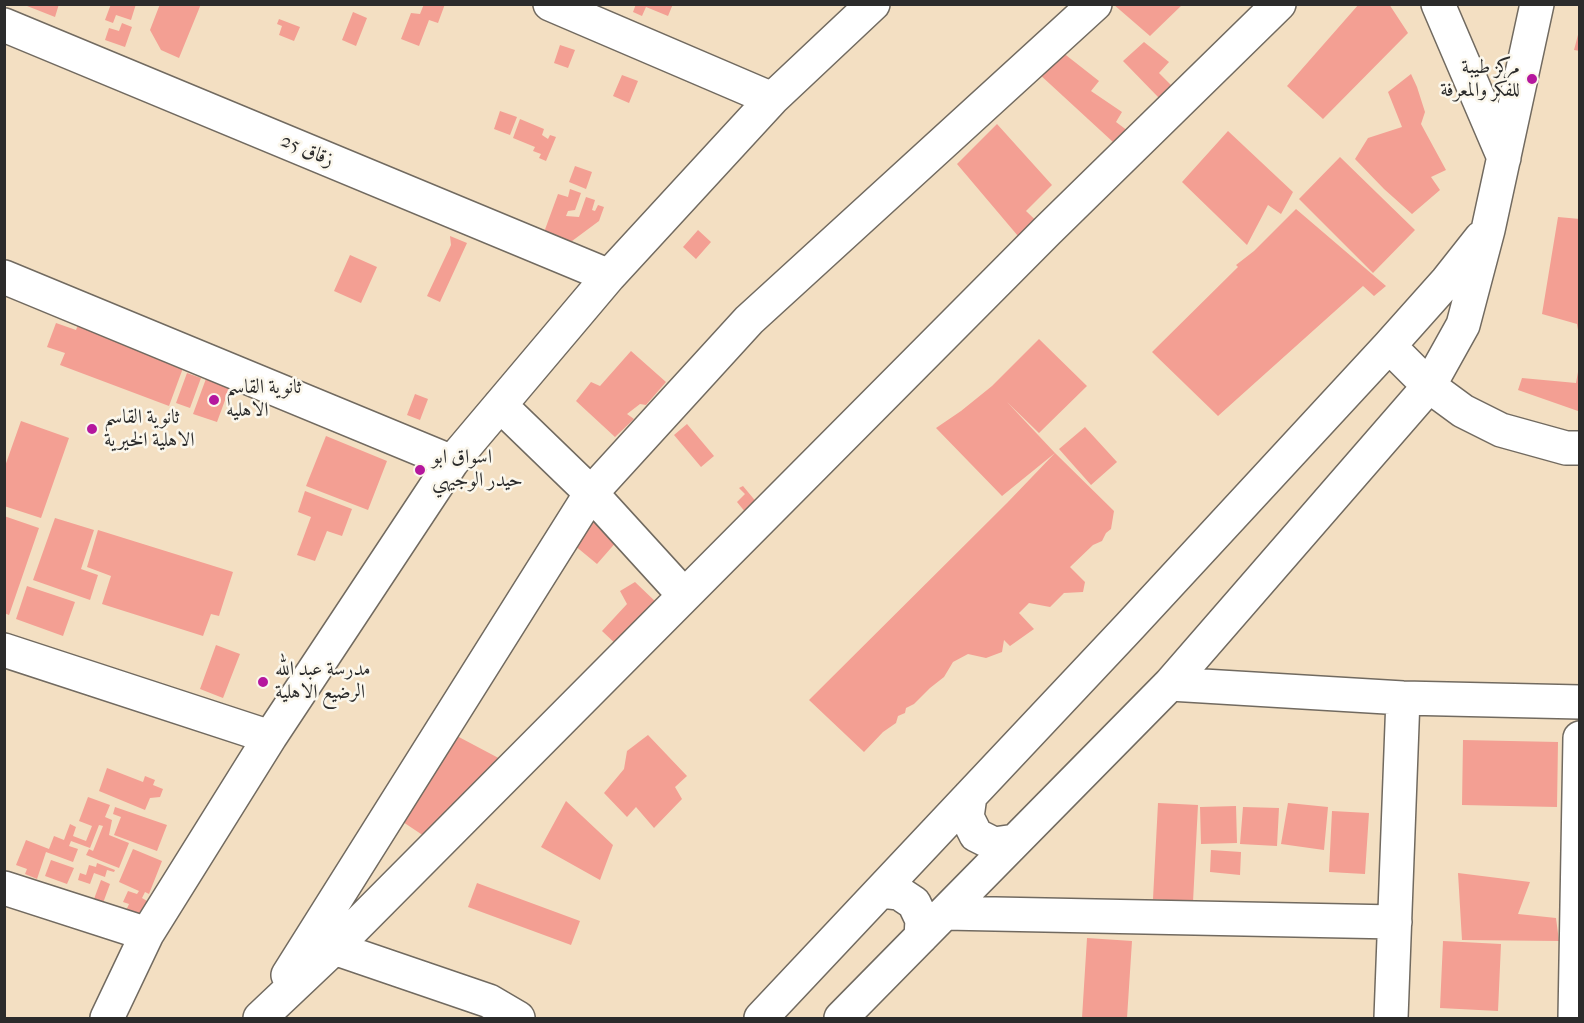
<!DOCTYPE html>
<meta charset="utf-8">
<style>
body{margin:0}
#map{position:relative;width:1584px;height:1023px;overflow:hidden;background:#f3dfc2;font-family:"IM FELL French Canon",serif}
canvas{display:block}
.frame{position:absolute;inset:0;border:6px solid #2b2b2b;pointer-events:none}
</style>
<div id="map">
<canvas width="1584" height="1023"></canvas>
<div class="frame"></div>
</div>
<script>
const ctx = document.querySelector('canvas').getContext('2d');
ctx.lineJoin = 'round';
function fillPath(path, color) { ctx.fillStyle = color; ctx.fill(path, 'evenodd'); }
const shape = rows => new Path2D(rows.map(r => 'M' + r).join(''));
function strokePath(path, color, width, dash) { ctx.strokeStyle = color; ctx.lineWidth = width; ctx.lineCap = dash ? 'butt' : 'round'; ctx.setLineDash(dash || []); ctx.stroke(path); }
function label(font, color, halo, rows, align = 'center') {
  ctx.font = font + ' "IM FELL French Canon",Amiri,serif'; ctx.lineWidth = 5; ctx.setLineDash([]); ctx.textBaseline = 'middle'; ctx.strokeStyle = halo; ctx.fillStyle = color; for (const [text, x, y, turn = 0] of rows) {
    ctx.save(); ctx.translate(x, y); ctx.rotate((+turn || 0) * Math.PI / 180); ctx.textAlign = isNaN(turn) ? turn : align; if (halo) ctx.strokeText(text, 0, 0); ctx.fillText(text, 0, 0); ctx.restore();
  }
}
fillPath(shape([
 [22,4,59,4,55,17],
 [111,4,136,4,131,20,116,15,113,23,105,20],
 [160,4,201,4,179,58,161,50,150,30],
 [424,4,445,4,438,23,429,20,419,46,401,39,411,13,420,14],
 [636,4,673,4,668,16,646,7,642,16,633,12],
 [1113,4,1183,4,1150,36],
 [1359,4,1389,4,1408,33,1323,119,1287,86],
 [353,12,367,18,356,46,342,40],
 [279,19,300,27,294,41,279,35,282,26,277,24],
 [122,23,132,27,125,47,105,40,109,28,119,31],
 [1579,31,1580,32,1580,51,1574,50],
 [1144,42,1169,62,1159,73,1173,87,1159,98,1123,61],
 [560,45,575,50,568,68,554,63],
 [1062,52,1099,81,1091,91,1122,112,1116,122,1128,131,1113,142,1038,73],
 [1411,74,1417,87,1425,112,1421,124,1446,170,1431,177,1440,190,1412,214,1384,189,1355,159,1368,138,1402,127,1388,92],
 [622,75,638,81,629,103,613,96],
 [500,111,517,117,510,135,494,129],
 [520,119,544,129,542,135,548,139,550,135,556,137,546,161,539,158,541,154,533,151,535,147,513,138],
 [997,124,1052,185,1026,211,1047,231,1029,249,957,164],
 [1228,131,1293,192,1281,214,1268,205,1247,245,1182,182],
 [1340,157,1415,230,1373,273,1299,199],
 [575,166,592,172,586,189,569,182],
 [570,189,581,193,575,210,568,211,566,216,579,217,586,197,595,200,592,210,595,211,598,205,604,207,599,221,568,244,543,235,558,194,568,197],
 [1296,209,1386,286,1374,296,1363,286,1218,416,1152,352,1238,267,1236,265,1254,251],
 [1558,217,1580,219,1580,330,1578,330,1577,324,1542,314],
 [698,230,711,242,696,259,683,247],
 [450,236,467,243,440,302,427,296,451,245],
 [350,255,377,267,361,303,334,291],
 [80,320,186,360,169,406,60,365,65,353,47,347,56,323,76,330],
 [1039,339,1087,386,1039,433,1007,402,1055,453,1002,496,936,428,961,411,992,386],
 [631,351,666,382,646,405,640,404,627,414,634,419,615,437,576,401,591,382,600,386],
 [1578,372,1580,372,1580,402,1578,411,1518,390,1522,378,1576,383],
 [187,373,201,378,190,408,176,403],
 [207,376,231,384,217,422,193,414],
 [415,394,428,399,420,420,407,415],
 [21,421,69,438,41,518,4,506,4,469],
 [687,424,714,456,701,467,674,435],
 [1085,427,1117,462,1091,485,1059,449],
 [326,436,387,461,368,510,306,486],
 [1055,453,1114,511,1111,529,1106,533,1102,541,1093,545,1070,567,1085,582,1083,592,1064,593,1050,607,1029,603,1019,613,1034,629,1010,646,1004,640,1002,652,986,658,968,654,953,662,944,677,930,688,914,704,906,708,905,713,898,716,896,723,883,732,864,752,809,700,1007,503],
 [743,486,758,504,746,513,737,502,745,494,739,488],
 [305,491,352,509,342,536,327,531,315,561,297,555,311,517,298,512],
 [4,516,39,528,9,615,4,613],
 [55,518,94,530,81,569,98,575,90,600,33,580],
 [595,521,618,540,597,564,574,545],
 [98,530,233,572,219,616,211,614,203,636,102,604,111,576,87,567],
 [635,582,658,604,618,646,602,631,627,604,620,591],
 [27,586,75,602,63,636,16,619],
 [216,645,240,654,223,698,200,689],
 [648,735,687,776,675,787,682,799,654,828,636,807,627,817,604,793,624,769,627,751],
 [457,736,506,762,430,840,400,820],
 [1463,740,1558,742,1557,807,1462,805],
 [107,768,143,782,145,776,155,780,153,785,163,789,160,797,150,798,145,810,99,791],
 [88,797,110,805,105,817,112,820,109,835,129,843,119,868,86,855,89,849,93,851,103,826,99,825,90,848,71,841,69,846,78,849,73,862,46,852,37,879,25,874,27,869,16,865,26,840,49,849,54,836,64,840,70,824,76,827,73,836,86,841,92,826,79,821],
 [566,801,613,845,600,880,541,847],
 [1158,803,1198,805,1193,902,1153,899],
 [1288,803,1328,807,1324,850,1281,844],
 [1236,806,1237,843,1201,844,1200,807],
 [115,807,167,825,157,851,114,835,121,817,113,814],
 [1243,807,1279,808,1277,846,1240,844],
 [1332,811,1369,813,1365,874,1329,872],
 [133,849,162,861,149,894,145,892,142,898,147,901,140,919,125,913,129,904,123,902,128,891,137,894,139,891,119,882],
 [1211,850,1241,852,1240,875,1210,872],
 [51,860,74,868,67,884,45,876],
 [97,863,115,870,114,872,107,870,105,877,94,873,90,884,78,880,80,873,86,875,89,865,96,867],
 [1458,873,1530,882,1518,914,1556,918,1559,941,1462,940],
 [101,880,110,884,103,903,94,899],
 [477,883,580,921,571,945,468,907],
 [1087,938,1132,941,1127,1018,1082,1018],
 [1443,941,1501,944,1498,1011,1440,1008]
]), '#f39f93');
const minor = shape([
 [550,4,772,99],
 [1438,4,1504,158],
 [4,25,609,276],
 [4,277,452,462],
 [1389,346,1429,386,1463,411,1501,430,1566,448,1580,448],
 [500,405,591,493,684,595],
 [4,650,270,737],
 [1170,684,1403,698,1580,702],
 [970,796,967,817,976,835,994,844,1015,841],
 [4,888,147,934],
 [881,891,899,893,914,903,922,920,921,937],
 [945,913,1395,922],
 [334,948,489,1001,518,1018],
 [288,975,591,493,749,320,1095,4],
 [107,1018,147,934,270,737,452,462,609,276,772,99,873,4],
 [260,1018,334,948,1047,231,1279,4],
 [761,1018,1129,627,1389,346,1447,281,1481,238],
 [841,1018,1170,684,1429,386,1463,325,1488,230,1537,4],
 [1391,1018,1403,698],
 [1575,1018,1580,738]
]);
strokePath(minor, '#716a60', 36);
strokePath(minor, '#fff', 33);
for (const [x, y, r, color] of [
 [1532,79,6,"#b5179e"],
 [214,400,6,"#b5179e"],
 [92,429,6,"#b5179e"],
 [420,470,6,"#b5179e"],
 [263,682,6,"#b5179e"]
]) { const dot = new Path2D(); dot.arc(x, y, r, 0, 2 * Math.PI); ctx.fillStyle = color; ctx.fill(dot); strokePath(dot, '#fbf7ec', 2); }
label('20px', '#2b2b2b', '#fbf7ec', [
 ["مركز طيبة",1520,68,"right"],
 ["للفكر والمعرفة",1520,91,"right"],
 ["ثانوية القاسم",226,388],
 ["الاهليه",226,411],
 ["ثانوية القاسم",104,418],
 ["الاهلية الخيرية",104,441],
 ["اسواق ابو",432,458],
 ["حيدر الوجيهي",432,481],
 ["مدرسة عبد الله",275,670],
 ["الرضيع الاهلية",275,693]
], 'left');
label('20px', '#2b2b2b', '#fbf7ec', [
 ["زقاق 25",307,151,23]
]);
</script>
